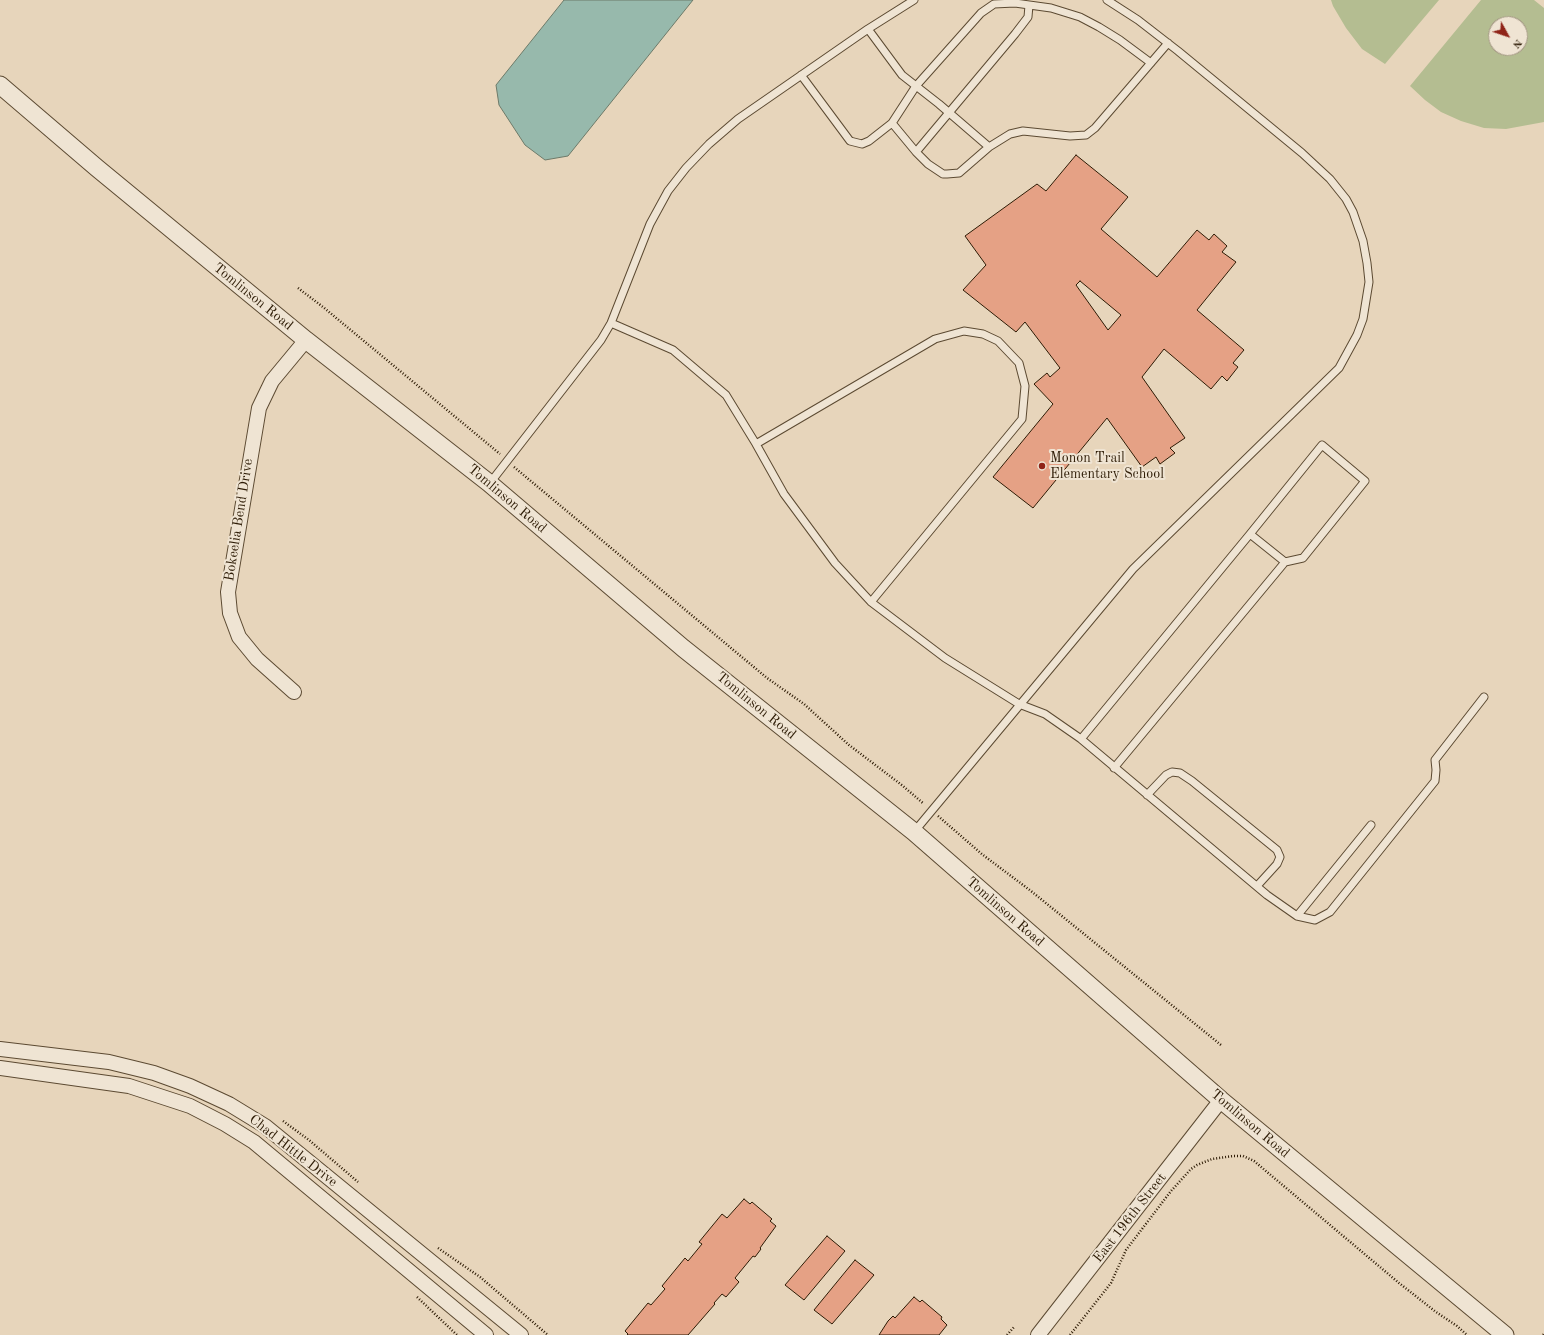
<!DOCTYPE html>
<style>
body{margin:0}
#map{position:relative;width:1544px;height:1335px;overflow:hidden;background:#e7d5bb;font-family:"Old Standard TT",serif}
canvas{display:block}
.north{position:absolute;left:1488px;top:16px;width:40px;height:40px;box-sizing:border-box;background:#efe4d3;border:1px solid #a19481;border-radius:50%;rotate:130deg;font-size:11px;font-weight:700;line-height:16px;text-align:center;color:#2d1b05}
.north::after{content:'';display:block;margin:auto;width:14px;height:18px;background:#8f2418;clip-path:polygon(50% 0,100% 100%,50% 72%,0 100%)}
</style>
<div id="map">
<canvas width="1544" height="1335"></canvas>
<div class="north">N</div>
</div>
<script>
const ctx = document.querySelector('canvas').getContext('2d');
ctx.lineJoin = 'round';
function fillPath(path, color) { ctx.fillStyle = color; ctx.fill(path, 'evenodd'); }
const shape = rows => new Path2D(rows.map(r => 'M' + r).join(''));
function strokePath(path, color, width, dash) { ctx.strokeStyle = color; ctx.lineWidth = width; ctx.lineCap = dash ? 'butt' : 'round'; ctx.setLineDash(dash || []); ctx.stroke(path); }
function label(font, color, halo, rows, align = 'center') {
  ctx.font = font + ' "Old Standard TT",serif'; ctx.lineWidth = 4; ctx.setLineDash([]); ctx.textBaseline = 'middle'; ctx.strokeStyle = halo; ctx.fillStyle = color; for (const [text, x, y, turn = 0] of rows) {
    ctx.save(); ctx.translate(x, y); ctx.rotate((+turn || 0) * Math.PI / 180); ctx.textAlign = isNaN(turn) ? turn : align; if (halo) ctx.strokeText(text, 0, 0); ctx.fillText(text, 0, 0); ctx.restore();
  }
}
fillPath(shape([
 [1331,0,1439,0,1385,64,1362,49,1346,28,1333,6],
 [1481,0,1534,0,1544,8,1544,122,1506,129,1484,128,1461,121,1441,112,1425,100,1410,86],
 [1496,24,1520,24,1520,48,1496,48]
]), '#b4bd91');
const water = shape([
 [564,0,693,0,568,156,545,160,525,145,499,105,496,85,564,0]
]);
fillPath(water, '#97b9ac');
strokePath(water, '#6d7a69', 1);
const building = shape([
 [1076,155,1128,197,1101,229,1157,277,1197,230,1209,240,1214,234,1227,246,1222,252,1236,262,1197,310,1244,350,1233,363,1238,367,1227,381,1222,376,1211,389,1164,349,1142,377,1185,438,1170,448,1175,453,1160,464,1156,457,1142,467,1107,418,1033,508,993,477,1053,404,1034,384,1047,373,1050,377,1060,368,1025,322,1016,332,963,290,986,265,965,236,1037,184,1046,191,1076,155],
 [1080,281,1121,315,1108,330,1076,285,1080,281],
 [744,1199,750,1204,752,1202,772,1219,770,1221,776,1226,760,1248,761,1249,755,1257,753,1256,735,1278,739,1282,726,1297,722,1294,714,1303,715,1304,688,1335,627,1335,628,1334,625,1331,648,1303,651,1305,665,1289,662,1286,685,1258,688,1261,702,1244,699,1242,722,1214,727,1218,744,1199],
 [827,1236,845,1251,804,1300,785,1285,827,1236],
 [855,1260,874,1275,832,1324,814,1310,855,1260],
 [914,1297,920,1302,922,1300,942,1317,941,1319,947,1325,939,1335,879,1335,888,1321,893,1316,895,1318,914,1297]
]);
fillPath(building, '#e5a185');
strokePath(building, '#2d1b05', 1);
const service = shape([
 [868,29,902,75,939,104,989,147,1010,134,1023,131,1070,136,1086,135,1095,128,1168,43],
 [801,75,850,141,862,144,869,141,892,123],
 [989,147,959,173,947,174,943,174,928,164,916,152,1015,34,1028,17,1029,5],
 [916,152,892,123,916,86,981,13,994,4,1015,3,1051,8,1080,17,1099,27,1120,40,1151,63],
 [611,323,673,350,726,395,756,444,784,494,835,563,871,602,945,658,1019,704,1045,714,1081,739,1267,895,1297,916,1315,920,1330,912,1435,781,1436,770,1435,760,1484,697],
 [756,444,935,339,964,331,983,334,998,341,1019,363,1025,386,1022,419,871,602],
 [490,483,601,340,611,323,650,224,668,191,686,168,709,144,738,119,868,29,914,0],
 [1250,534,1322,445,1365,481,1303,558,1285,562],
 [1081,739,1250,534,1285,562,1114,768],
 [1147,795,1166,775,1172,772,1180,773,1192,781,1277,850,1280,857,1277,864,1257,886],
 [914,832,1133,569,1339,368,1357,335,1363,319,1369,282,1367,263,1363,241,1353,212,1346,199,1330,179,1302,153,1178,51,1138,20,1107,0],
 [1297,916,1371,825]
]);
const minor = shape([
 [294,692,257,659,239,637,230,613,228,592,259,408,272,381,306,340],
 [0,1049,109,1062,154,1073,190,1086,229,1104,265,1126,521,1335],
 [0,1068,129,1086,190,1106,225,1124,254,1142,486,1335],
 [1038,1335,1221,1100]
]);
const tertiary = shape([
 [0,85,97,168,306,340,489,483,683,648,914,832,1221,1100,1505,1335]
]);
strokePath(service, '#5c4a32', 9);
strokePath(minor, '#5c4a32', 16);
strokePath(tertiary, '#5c4a32', 19);
strokePath(shape([
 [298,288,323,307,500,454],
 [514,467,767,678,804,704,849,745,903,786,924,804],
 [938,816,983,855,1031,891,1221,1045],
 [283,1121,309,1140,358,1182],
 [438,1248,480,1277,548,1335],
 [417,1297,457,1335],
 [1007,1335,1015,1326],
 [1070,1335,1111,1283,1126,1250,1171,1191,1191,1169,1197,1165,1212,1159,1233,1156,1243,1156,1254,1161,1399,1283,1436,1312,1457,1326,1467,1335],
 [1543,1335,1544,1334]
]), '#2d1b05', 2.5, [1, 2]);
strokePath(service, '#efe4d3', 7);
strokePath(minor, '#efe4d3', 14);
strokePath(tertiary, '#efe4d3', 17);
for (const [x, y, r, color] of [
 [1042,466,4,"#8f2418"]
]) { const dot = new Path2D(); dot.arc(x, y, r, 0, 2 * Math.PI); ctx.fillStyle = color; ctx.fill(dot); strokePath(dot, '#efe4d3', 1.5); }
label('14px', '#2d1b05', '#efe4d3', [
 ["Tomlinson Road",253,297,39],
 ["Tomlinson Road",507,499,40],
 ["Bokeelia Bend Drive",239,520,-81],
 ["Tomlinson Road",756,706,39],
 ["Tomlinson Road",1005,912,41],
 ["Tomlinson Road",1250,1124,40],
 ["Chad Hittle Drive",293,1151,38],
 ["East 196th Street",1130,1218,-52]
]);
label('14px', '#2d1b05', '#efe4d3', [
 ["Monon Trail",1050,458],
 ["Elementary School",1050,474]
], 'left');
</script>
